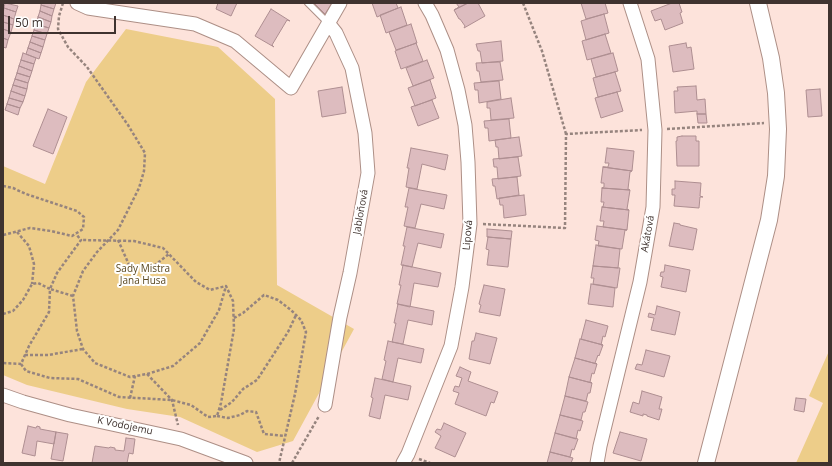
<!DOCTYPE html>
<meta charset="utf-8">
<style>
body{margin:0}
#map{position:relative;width:832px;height:466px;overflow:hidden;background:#fde3db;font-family:"Open Sans",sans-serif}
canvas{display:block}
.frame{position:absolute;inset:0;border:4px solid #3f332f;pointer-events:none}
.scale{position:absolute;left:8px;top:16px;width:108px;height:18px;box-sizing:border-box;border:2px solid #3f332f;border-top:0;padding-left:5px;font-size:12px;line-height:14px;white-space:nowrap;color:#3f332f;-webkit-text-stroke:3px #fff;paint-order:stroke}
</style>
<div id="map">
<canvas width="832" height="466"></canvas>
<div class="frame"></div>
<div class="scale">50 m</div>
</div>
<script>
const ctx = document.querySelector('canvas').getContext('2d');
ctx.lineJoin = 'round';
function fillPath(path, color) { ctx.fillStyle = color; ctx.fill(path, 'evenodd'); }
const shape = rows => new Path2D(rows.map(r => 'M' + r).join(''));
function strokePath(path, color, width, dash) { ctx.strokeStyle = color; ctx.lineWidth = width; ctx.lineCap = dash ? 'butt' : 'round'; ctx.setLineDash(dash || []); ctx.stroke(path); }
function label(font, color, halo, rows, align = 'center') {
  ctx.font = font + ' "Open Sans",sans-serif'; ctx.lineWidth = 4; ctx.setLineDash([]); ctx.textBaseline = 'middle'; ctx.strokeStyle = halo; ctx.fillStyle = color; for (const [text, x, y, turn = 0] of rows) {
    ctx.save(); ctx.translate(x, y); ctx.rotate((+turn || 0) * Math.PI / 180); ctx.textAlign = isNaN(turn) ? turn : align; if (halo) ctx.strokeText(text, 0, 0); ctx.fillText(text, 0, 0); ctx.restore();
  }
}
fillPath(shape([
 [126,29,218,47,275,99,277,285,354,329,293,441,257,452,180,417,127,409,27,385,3,375,3,166,45,184,86,82],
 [829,351,829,463,796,463,823,403,809,396]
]), '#edcd89');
const building = shape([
 [5,3,18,6,16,12,4,8,5,3],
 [42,3,56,3,54,9,41,5,42,3],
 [218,3,237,3,231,16,216,9,218,3],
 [314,3,332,3,325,14,314,3],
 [372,3,396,3,398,8,377,17,372,3],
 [456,3,468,3,454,10,459,7,456,3],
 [468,3,478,3,485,16,464,28,465,26,460,19,459,19,454,10,468,3],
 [581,3,605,3,608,13,586,19,581,3],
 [672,3,679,3,682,12,680,13,683,23,665,30,661,19,655,21,651,11,672,3],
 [41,5,54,9,52,16,40,11,41,5],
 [401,7,407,25,386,33,380,15,401,7],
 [4,8,16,12,14,19,3,15,4,8],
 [271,9,290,21,287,20,272,45,274,47,255,36,271,9],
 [40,11,52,16,51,22,38,17,40,11],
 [604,14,609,33,586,40,581,21,604,14],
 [3,15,14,19,13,25,3,22,3,15],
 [38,17,51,22,49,28,36,24,38,17],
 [3,22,13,25,11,32,3,29,3,22],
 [36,24,49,28,47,34,34,30,36,24],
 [411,24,417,43,396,50,389,32,411,24],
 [3,29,11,32,8,40,3,38,3,29],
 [34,30,47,34,45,40,32,36,34,30],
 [605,34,611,53,587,60,582,41,605,34],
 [32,36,45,40,43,47,30,42,32,36],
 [3,38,8,40,6,48,3,47,3,38],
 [501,41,503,61,482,63,480,51,478,51,476,44,501,41],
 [30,42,43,47,41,53,28,48,30,42],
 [416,43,423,61,401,69,395,51,416,43],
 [686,43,687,48,691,47,694,69,673,72,669,46,686,43],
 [28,48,41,53,39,59,26,54,28,48],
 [23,53,36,58,34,64,21,60,23,53],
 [613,53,618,71,596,77,591,59,613,53],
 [21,60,34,64,32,71,19,66,21,60],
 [427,60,434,78,413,86,406,68,427,60],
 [500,62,503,80,481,82,479,71,477,71,476,63,500,62],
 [19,66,32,71,30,77,17,73,19,66],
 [615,72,621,91,598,97,593,78,615,72],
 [17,73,30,77,28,83,15,79,17,73],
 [15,79,28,83,27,89,13,85,15,79],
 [430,80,436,98,415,106,408,88,430,80],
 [499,81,501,99,479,103,478,90,475,90,474,83,499,81],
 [13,85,27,89,25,96,11,91,13,85],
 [696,86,697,100,705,99,706,114,697,114,697,111,675,113,674,91,678,91,677,87,696,86],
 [342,87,346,113,322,117,318,91,342,87],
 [820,89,822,116,808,117,806,90,820,89],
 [11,91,25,96,23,102,9,98,11,91],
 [617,92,623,111,601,118,595,98,617,92],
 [9,98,23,102,20,108,7,104,9,98],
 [511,98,514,118,491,120,490,108,487,108,487,102,511,98],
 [432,100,439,118,418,126,411,107,432,100],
 [7,104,20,108,18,115,5,110,7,104],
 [48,109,67,117,53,154,33,146,48,109],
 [697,114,706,114,707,123,698,123,697,114],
 [509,119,511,138,489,141,488,128,485,128,484,121,509,119],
 [682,136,696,136,696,141,699,141,699,166,677,166,676,141,677,141,677,137,682,136],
 [519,137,522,156,499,159,498,147,496,147,495,140,519,137],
 [411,148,448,155,445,170,422,164,417,189,406,187,409,168,407,168,411,148],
 [607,148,634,151,632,171,603,167,608,167,609,163,605,163,607,148],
 [518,157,521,176,498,179,497,167,494,167,493,159,518,157],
 [603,167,632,171,630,172,628,189,630,190,602,188,604,187,604,183,601,183,603,167],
 [517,177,519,195,497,199,495,186,493,186,492,179,517,177],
 [675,181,701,183,700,196,703,197,700,197,699,208,674,206,675,195,672,195,672,189,675,189,675,181],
 [409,188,447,195,444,209,421,204,415,228,404,226,408,207,405,207,409,188],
 [602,188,630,190,627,209,629,210,602,207,603,207,604,202,601,202,602,188],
 [524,195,526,215,504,218,503,205,500,205,499,198,524,195],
 [602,207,629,210,627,230,603,227,604,221,600,221,602,207],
 [674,223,680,224,680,225,697,229,693,250,669,246,674,223],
 [597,226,627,230,625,230,622,249,598,246,599,241,595,240,597,226],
 [407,227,444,234,441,248,418,243,412,267,401,265,405,246,403,246,407,227],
 [487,229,512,231,511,239,487,237,487,229],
 [488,237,511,239,508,267,487,265,489,250,486,249,488,237],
 [596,245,620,249,618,268,593,266,596,245],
 [403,265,441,273,438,287,414,283,410,307,397,304,401,285,399,285,403,265],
 [665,265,690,270,686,292,661,287,663,277,660,276,661,272,664,272,665,265],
 [593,266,620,268,617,288,593,284,594,278,591,278,593,266],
 [591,284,615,288,613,307,588,304,591,284],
 [484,285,505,289,500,316,479,312,481,305,479,304,484,285],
 [398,304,434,311,432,325,408,320,403,344,392,342,396,323,394,323,398,304],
 [657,306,680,312,675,335,651,330,654,318,648,317,649,313,655,315,657,306],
 [586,320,608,326,605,337,603,336,601,345,603,345,581,339,586,320],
 [476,333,497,338,490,364,469,359,472,341,474,341,476,333],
 [580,339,603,345,599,356,598,355,595,363,597,364,575,358,580,339],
 [388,341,424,349,421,363,398,358,393,382,382,379,386,361,384,360,388,341],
 [646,350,670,356,664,377,635,369,637,364,642,365,646,350],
 [575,358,597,364,594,374,592,373,590,382,592,383,569,377,575,358],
 [460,367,471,372,468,381,498,392,494,403,491,402,486,416,455,404,459,393,453,391,455,386,459,387,462,378,456,376,460,367],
 [569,377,592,383,590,393,588,393,586,401,565,396,569,377],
 [375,378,411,386,408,400,385,395,380,419,369,416,373,398,371,397,375,378],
 [642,391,662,397,659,409,662,409,659,420,647,416,647,415,643,414,643,416,630,412,633,402,639,404,642,391],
 [565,396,588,402,585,412,583,412,581,420,560,415,565,396],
 [796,398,806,399,804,412,794,410,796,398],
 [560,415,583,421,580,431,578,430,576,439,555,433,560,415],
 [444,423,466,433,455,457,435,448,441,436,435,432,437,429,441,430,444,423],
 [28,426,36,428,37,426,40,427,40,429,56,432,54,444,37,441,35,456,22,453,28,426],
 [56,432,68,434,63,461,51,459,56,432],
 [620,432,647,439,641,461,613,453,620,432],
 [555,433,578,439,574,450,572,449,570,457,550,452,555,433],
 [126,438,135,439,133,454,129,453,127,463,92,463,95,446,109,448,110,447,115,448,115,450,124,451,126,438],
 [550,452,573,458,571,463,547,463,550,452]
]);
fillPath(building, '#ddbcbf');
strokePath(building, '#ae8e91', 1);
const service = shape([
 [308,3,328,23]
]);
const minor = shape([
 [77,3,88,8,195,24,235,41,291,88,340,3],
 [3,395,23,402,70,415,181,439,246,463],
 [325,405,340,317,350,273,368,173,365,133,352,68,336,33,328,23],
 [403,463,408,454,451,346,462,287,470,224,468,162,465,125,458,90,447,50,432,15,425,3],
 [597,463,600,446,640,282,653,207,655,130,648,59,630,3]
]);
const tertiary = shape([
 [706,463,769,220,776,176,778,129,776,93,771,58,758,3]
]);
strokePath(service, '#ad8f86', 8);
strokePath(minor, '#ad8f86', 15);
strokePath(tertiary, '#ad8f86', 18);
strokePath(shape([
 [63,3,59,16,58,29,68,47,87,67,128,125,145,153,144,171,139,188,118,230,97,252,83,271,73,296,77,331,83,349,95,363,130,377,147,374,173,366,200,343,219,310,226,286],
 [523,3,542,51,566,134],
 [667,129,764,123],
 [3,186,13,188,26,194,77,211,84,217,83,229,72,236,51,231,30,228,3,235],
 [483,224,565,228,566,134,642,130],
 [17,232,29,246,34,264,32,284],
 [118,240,130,267,144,270,155,265,169,254],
 [73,296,50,289,57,273,81,240,76,234],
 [3,314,13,311,23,300,32,284,38,283,50,289,49,312,29,346,21,364,3,363],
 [234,318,243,313,264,295,278,300,291,310,301,320,306,332,295,394,279,463],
 [25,355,48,355,83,349],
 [21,364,26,371,50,378,78,379,119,397,172,400,191,405,208,417,217,416,221,403,234,329,233,301,226,286,210,290,196,282,163,248,134,241,81,240],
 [147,374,172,400,178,425],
 [130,398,135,376],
 [220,410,232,402,243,389,257,380,288,332,296,315],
 [217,416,228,418,240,415,247,411,256,412,264,434,285,436],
 [419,459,430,463],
 [292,463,319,416]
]), '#96847e', 2.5, [3, 2]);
strokePath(service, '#fff', 6);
strokePath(minor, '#fff', 13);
strokePath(tertiary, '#fff', 16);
label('10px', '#3f332f', '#fff', [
 ["Jabloňová",361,212,-80],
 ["Akátová",648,234,-80],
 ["Lipová",468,235,-85],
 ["K Vodojemu",125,426,12]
]);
label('10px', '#5a4820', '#fff', [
 ["Sady Mistra",143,269],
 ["Jana Husa",143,281]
]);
</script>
